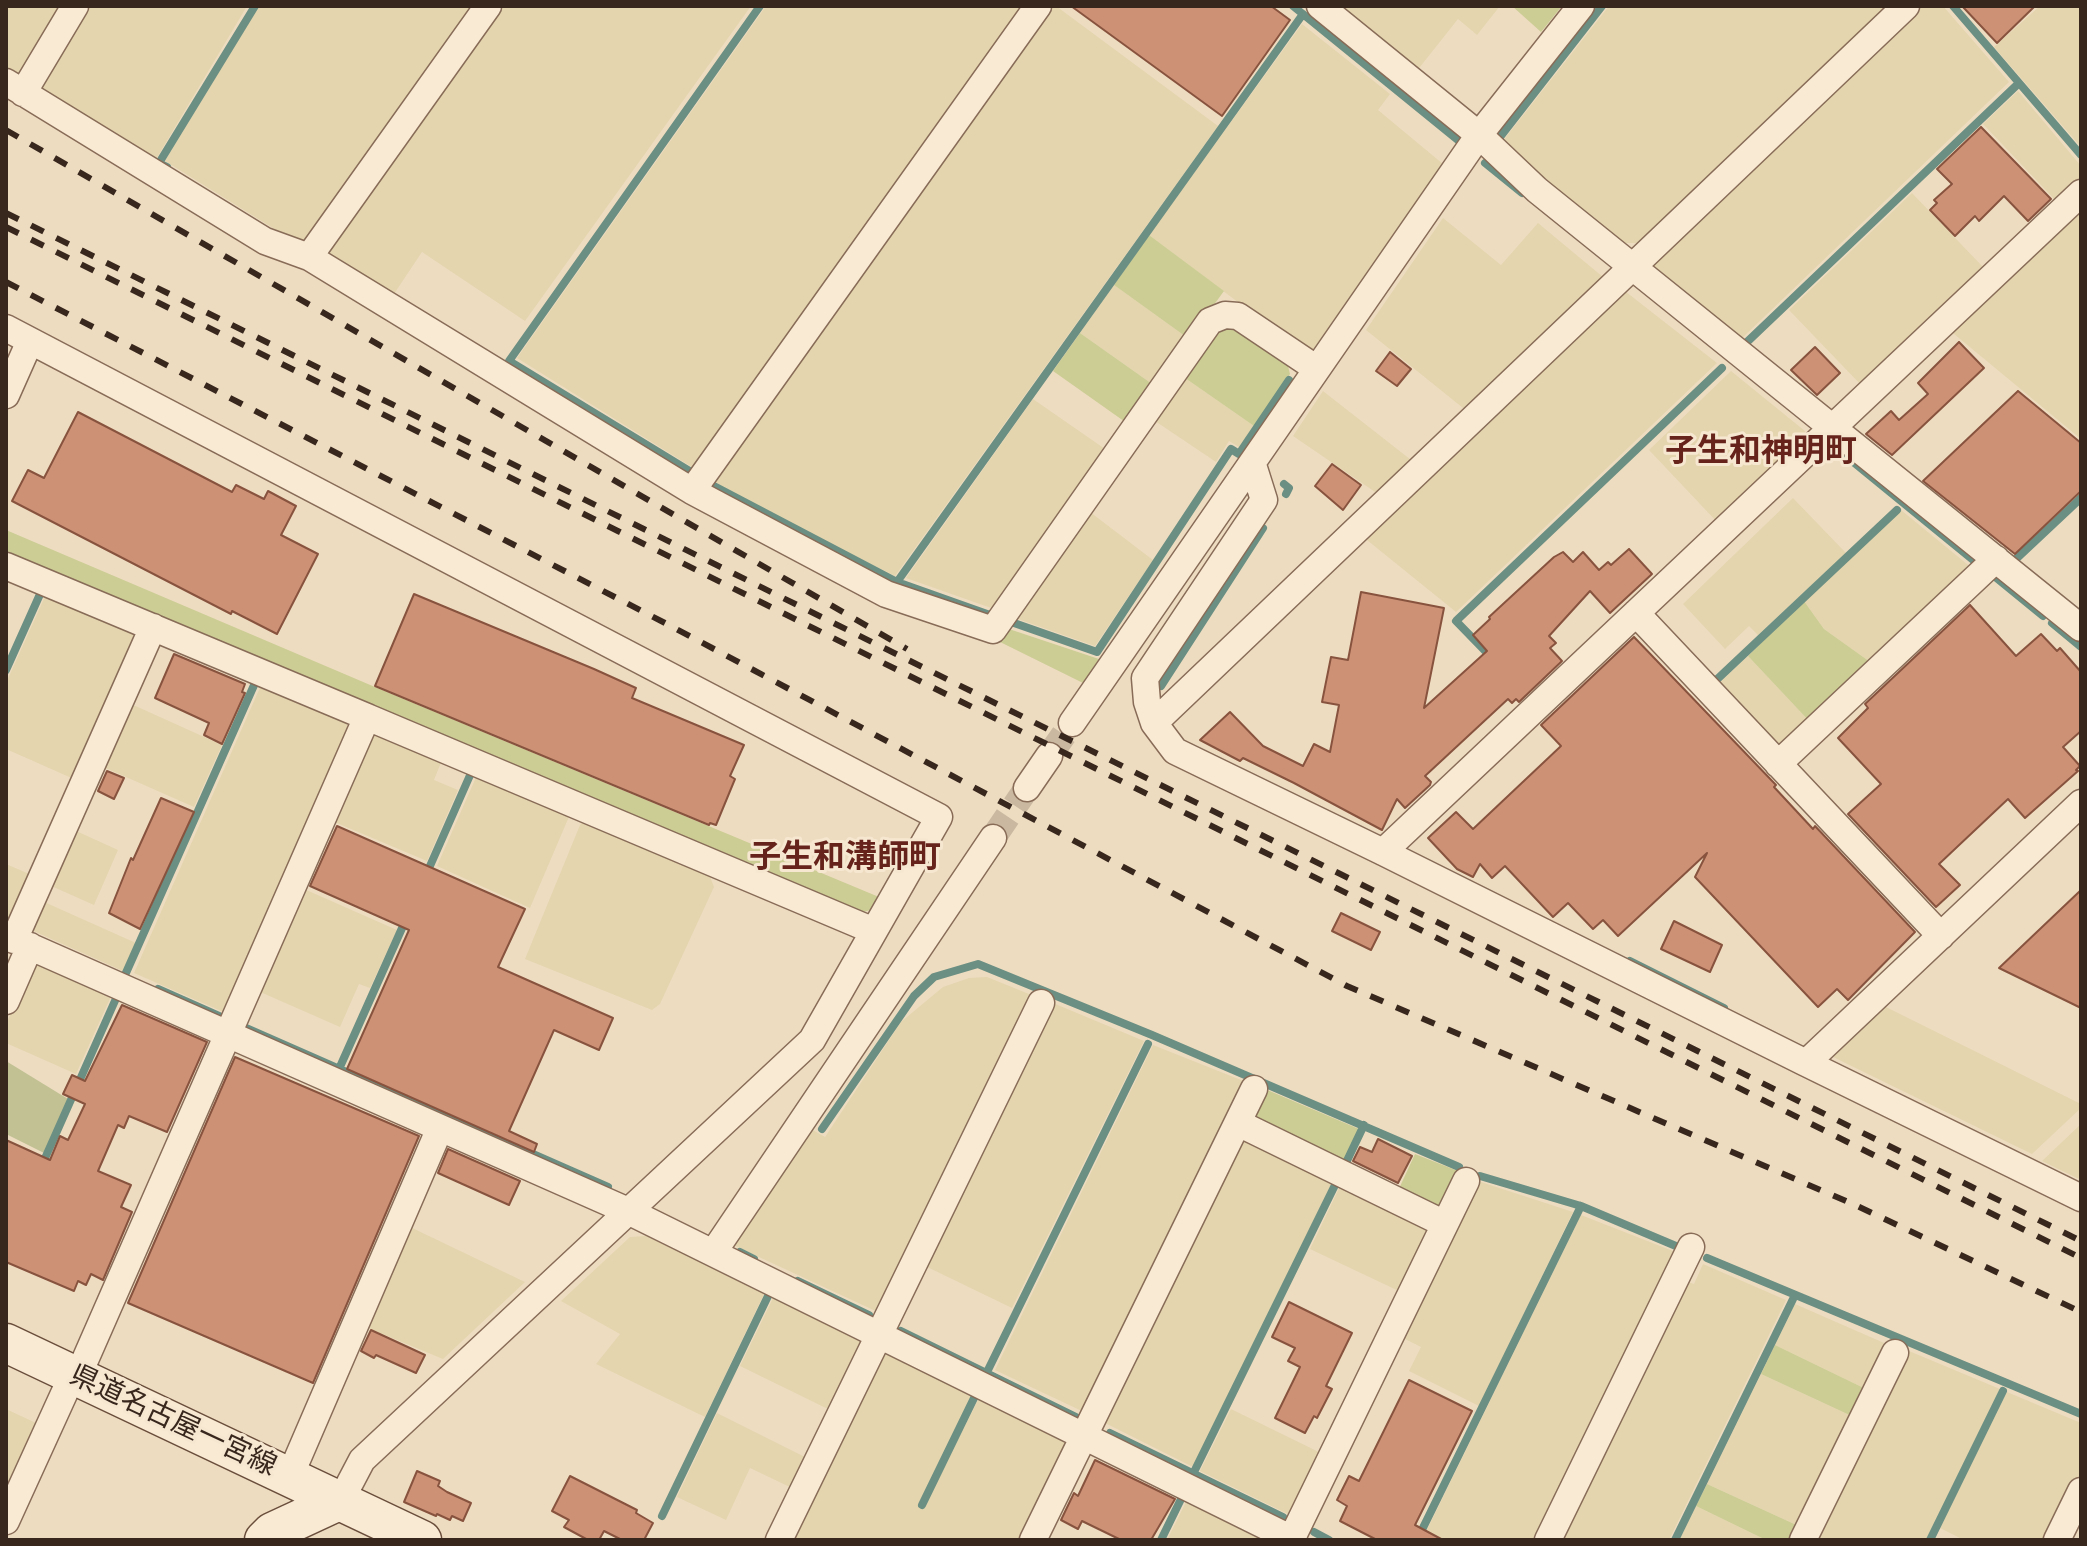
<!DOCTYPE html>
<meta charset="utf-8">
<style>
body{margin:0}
#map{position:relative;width:2087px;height:1546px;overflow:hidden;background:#eedcc1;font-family:Lora,serif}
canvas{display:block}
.frame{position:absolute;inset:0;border:8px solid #38271d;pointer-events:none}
</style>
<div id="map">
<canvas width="2087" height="1546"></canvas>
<div class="frame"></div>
</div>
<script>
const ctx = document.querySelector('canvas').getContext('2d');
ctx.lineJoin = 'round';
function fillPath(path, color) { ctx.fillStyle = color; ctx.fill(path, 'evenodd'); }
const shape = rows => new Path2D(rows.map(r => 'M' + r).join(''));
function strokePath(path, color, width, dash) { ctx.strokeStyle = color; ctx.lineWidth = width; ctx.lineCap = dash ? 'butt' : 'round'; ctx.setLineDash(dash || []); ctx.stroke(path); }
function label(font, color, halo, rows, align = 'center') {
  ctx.font = font + ' Lora,"Noto Sans JP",serif'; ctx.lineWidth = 6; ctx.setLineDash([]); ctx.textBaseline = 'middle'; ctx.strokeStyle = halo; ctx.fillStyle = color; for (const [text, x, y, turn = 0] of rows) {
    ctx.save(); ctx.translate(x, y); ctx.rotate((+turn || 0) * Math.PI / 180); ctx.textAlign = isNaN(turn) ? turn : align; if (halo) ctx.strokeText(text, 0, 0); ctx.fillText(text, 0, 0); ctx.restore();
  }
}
fillPath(shape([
 [6,6,64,6,23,73,8,76],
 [85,6,247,6,152,166,44,100,39,82],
 [259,6,477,6,307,242,301,244,274,235,276,230,165,161],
 [497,6,751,6,525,321,422,252,392,297,337,264,329,254,328,242],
 [766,6,1026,6,695,469,517,358],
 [1047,6,1056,6,1218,126,895,576,750,504,709,478],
 [1334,6,1500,6,1477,35,1458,19,1416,72],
 [1609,6,1894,6,1645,243,1620,243,1502,142],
 [1923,6,1943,6,2009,82,1739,341,1656,276,1653,259],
 [2040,6,2081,6,2081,147,1994,47],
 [1302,24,1390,94,1378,110,1443,164,1312,351,1300,349,1149,235],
 [2018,91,2081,166,2081,179,2057,202,1983,124],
 [1912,193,1984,268,1861,385,1789,310],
 [2081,202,2081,439,1948,329],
 [1443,218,1501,265,1538,223,1603,277,1468,412,1366,330],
 [1114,285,1189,339,1155,386,1080,333],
 [1621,288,1717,363,1456,612,1362,536],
 [1731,371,1805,431,1805,439,1717,522,1649,450],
 [1185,378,1254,426,1239,447,1229,441,1216,462,1155,421],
 [1323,391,1415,463,1381,496,1293,436],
 [1033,399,1108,451,994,609,906,578],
 [1793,498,1846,553,1758,635,1749,626,1725,649,1683,604],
 [1901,510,1973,569,1873,664,1824,629,1804,601],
 [1090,512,1153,560,1095,646,1015,618],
 [46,594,135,630,139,640,76,780,6,749,6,683],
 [1748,656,1810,722,1784,747,1770,749,1713,689],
 [262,683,345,720,351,735,228,1014,134,973],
 [129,703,222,745,194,807,101,766],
 [375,733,442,760,434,780,458,790,427,861,332,821,366,742],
 [477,775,571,812,530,908,437,866],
 [586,819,707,869,714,887,660,1004,652,1010,525,959,580,825],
 [74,830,118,850,94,905,49,885],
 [6,864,34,876,14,920,6,917],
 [304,889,397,930,370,988,359,984,340,1027,258,991],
 [42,901,136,943,123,971,29,929],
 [45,961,113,992,76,1074,6,1043,6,1024,32,966],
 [987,977,1034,996,880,1313,733,1245,811,1129,825,1137,901,1022,943,987,969,978],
 [1053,1003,1144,1041,1012,1308,923,1265],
 [1884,1006,2081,1104,2081,1108,2032,1154,1831,1056],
 [1153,1045,1246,1082,1086,1413,995,1370],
 [2081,1124,2081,1180,2042,1161],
 [1244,1134,1335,1177,1193,1467,1103,1422],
 [1478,1181,1573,1212,1479,1406,1409,1371,1421,1347,1401,1337],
 [1342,1182,1435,1226,1403,1293,1310,1249],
 [1581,1215,1678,1253,1540,1540,1422,1540],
 [406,1225,525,1282,443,1359,363,1326],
 [646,1236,765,1292,705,1417,596,1364,620,1334,561,1301,630,1237],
 [1703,1264,1786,1300,1669,1540,1553,1540,1680,1279,1694,1284],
 [774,1296,858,1335,862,1342,832,1411,740,1366],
 [1795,1304,1891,1346,1870,1391,1775,1345],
 [1909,1351,2000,1389,1926,1540,1813,1540],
 [893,1352,974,1393,918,1505,924,1508,980,1396,1068,1441,1024,1540,787,1540,882,1354],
 [1761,1374,1856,1418,1803,1528,1707,1484],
 [2007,1392,2081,1423,2081,1471,2048,1540,1964,1540,1940,1528],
 [6,1409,36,1423,6,1491],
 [1231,1409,1325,1455,1294,1517,1200,1471],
 [717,1413,809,1459,794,1489,750,1468,726,1520,677,1497],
 [1188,1498,1270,1540,1167,1540],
 [1696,1506,1766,1540,1679,1540]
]), '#e4d5ae');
fillPath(shape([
 [1512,6,1562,6,1541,32],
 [1149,235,1224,291,1189,339,1114,285],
 [1232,323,1287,362,1290,374,1254,426,1185,378,1221,327],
 [1080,333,1155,386,1128,424,1053,371],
 [6,530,375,687,879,897,871,910,855,914,6,558],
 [1804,601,1824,629,1873,664,1810,722,1748,656],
 [1006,628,1099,659,1083,683,998,641],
 [1265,1089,1359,1129,1341,1169,1249,1126],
 [1415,1154,1463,1173,1442,1217,1396,1195],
 [1775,1345,1870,1391,1856,1418,1761,1374],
 [1707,1484,1803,1528,1797,1540,1766,1540,1696,1506]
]), '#cccd95');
fillPath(shape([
 [6,1061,68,1099,44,1153,6,1134]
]), '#c1c194');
strokePath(shape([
 [1293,6,1459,141],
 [1953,6,2081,155],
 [1500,137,1602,6],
 [1485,163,1522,193],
 [167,167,159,163,255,6],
 [1747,342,2019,83],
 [1836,448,1978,564],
 [691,472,509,361,760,6],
 [1284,484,1289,488,1286,494],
 [712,485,897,582,990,615],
 [2016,559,2081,498],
 [1994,576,2043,616],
 [897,582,1303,14],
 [1014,623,1097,652,1231,449,1239,454,1289,380],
 [2052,623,2081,647],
 [1491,657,1456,621,1722,368],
 [6,670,41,592],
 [1711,685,1897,510],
 [1161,686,1263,528],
 [426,875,471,773],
 [1630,961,1724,1008],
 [125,975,255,683],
 [158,989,219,1016],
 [246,1028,608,1187],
 [339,1069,407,917],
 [822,1129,914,996,934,977,978,964,1152,1035,1459,1167],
 [42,1165,118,994],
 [1344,1167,1364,1125],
 [1480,1176,1581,1206,1683,1249],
 [740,1252,754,1259],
 [1707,1258,2081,1414],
 [798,1281,869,1315],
 [901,1331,1076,1417],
 [987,1372,1148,1044],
 [1110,1433,1283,1517],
 [1193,1474,1338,1179],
 [922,1505,976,1394],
 [662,1516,769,1294],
 [1314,1532,1329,1540],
 [1161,1540,1182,1497],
 [1417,1540,1581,1206],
 [1675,1540,1795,1295],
 [1930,1540,2003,1391]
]), '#6b8f82', 8);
const building = shape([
 [1071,6,1271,6,1290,20,1222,116,1071,6],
 [1962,6,2035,6,1997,43,1962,6],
 [1981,127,2051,199,2028,221,2004,196,1979,221,1975,216,1955,236,1930,210,1937,203,1934,200,1952,184,1937,169,1981,127],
 [1959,342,1984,368,1892,455,1866,434,1891,411,1899,420,1928,394,1918,383,1959,342],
 [1815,347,1840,373,1817,395,1791,370,1815,347],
 [1390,352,1411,369,1397,386,1376,371,1390,352],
 [2018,391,2081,443,2081,491,2015,554,1923,481,2018,391],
 [78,412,232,492,236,485,264,499,268,491,296,506,281,535,318,554,277,634,232,611,231,614,12,501,28,470,44,478,78,412],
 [1332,464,1361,485,1343,510,1315,486,1332,464],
 [1629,549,1652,574,1610,613,1590,591,1549,636,1556,643,1550,648,1562,661,1519,702,1516,699,1512,703,1508,699,1425,776,1431,782,1430,785,1405,808,1397,799,1382,830,1294,783,1243,758,1240,761,1200,740,1230,712,1263,746,1303,766,1314,744,1330,752,1339,705,1322,702,1331,657,1348,660,1361,592,1444,608,1424,708,1487,651,1473,635,1490,619,1489,617,1554,557,1563,552,1573,562,1583,552,1599,570,1608,562,1611,565,1629,549],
 [414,594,594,669,636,688,632,698,744,745,730,776,735,779,716,825,710,823,709,825,375,686,414,594],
 [1970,605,2016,656,2041,634,2057,651,2060,648,2081,672,2081,731,2063,747,2080,766,2076,770,2078,771,2025,818,2008,799,1939,864,1960,885,1936,907,1848,814,1881,784,1838,738,1868,708,1865,704,1970,605],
 [1634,637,1776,785,1774,787,1813,829,1815,826,1915,932,1848,1000,1837,989,1818,1007,1695,877,1707,853,1618,936,1603,920,1593,929,1568,903,1553,917,1505,866,1492,878,1480,864,1473,877,1457,869,1428,838,1456,812,1473,829,1561,746,1541,725,1634,637],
 [174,654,245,684,242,692,245,693,222,744,204,735,209,723,155,698,174,654],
 [107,771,124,778,114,799,98,791,107,771],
 [161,798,194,812,140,929,109,913,131,858,133,860,161,798],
 [337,826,525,909,498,967,613,1018,599,1050,554,1030,509,1131,537,1144,534,1152,347,1069,409,930,310,886,337,826],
 [2081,890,2081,1008,1999,968,2081,890],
 [1341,913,1380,932,1371,950,1332,931,1341,913],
 [1674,921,1722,945,1710,972,1661,949,1674,921],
 [122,1005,207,1042,167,1132,129,1116,124,1128,118,1125,98,1171,131,1185,121,1207,132,1212,103,1280,91,1274,86,1285,78,1281,74,1291,6,1262,6,1140,50,1160,60,1136,68,1140,85,1104,63,1094,72,1075,85,1081,122,1005],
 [235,1057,419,1136,313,1383,128,1303,235,1057],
 [1378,1139,1412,1156,1398,1183,1353,1161,1360,1147,1372,1152,1378,1139],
 [448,1149,520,1181,509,1205,438,1173,448,1149],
 [1289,1302,1352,1333,1326,1386,1332,1389,1317,1418,1314,1416,1305,1433,1275,1418,1300,1367,1288,1361,1295,1348,1272,1337,1289,1302],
 [371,1330,425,1355,416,1373,376,1355,374,1358,361,1351,371,1330],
 [1409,1380,1472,1411,1415,1525,1443,1540,1377,1540,1340,1521,1347,1506,1337,1500,1349,1476,1359,1481,1409,1380],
 [1095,1460,1175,1499,1151,1540,1121,1540,1082,1521,1078,1529,1061,1520,1074,1493,1078,1496,1095,1460],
 [417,1471,440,1481,438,1486,447,1492,471,1503,463,1521,452,1516,450,1520,437,1514,436,1516,404,1502,417,1471],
 [570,1476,637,1510,636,1513,653,1523,644,1540,622,1540,604,1531,599,1540,588,1540,564,1527,569,1520,552,1511,570,1476]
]);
fillPath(building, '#cd9176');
strokePath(building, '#88533e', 2);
strokePath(shape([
 [1049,756,1072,723],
 [993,838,1027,788]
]), '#cab8a0', 26, [26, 13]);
const minor = shape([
 [1320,6,1479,135,1537,190,2081,628],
 [6,82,265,241,309,257,692,491,886,594,993,630,1210,321,1225,315,1238,316,1317,369],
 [23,93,75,6],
 [309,257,488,6],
 [6,328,939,817,812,1040,362,1460,341,1500],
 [6,395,30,341],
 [1253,465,1264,500,1145,678,1147,702,1154,723,1175,751,1383,852,1806,1063,2081,803],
 [692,491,1038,6],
 [6,566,367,717,78,1376],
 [1636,613,1941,936],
 [367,717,874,931],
 [1072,723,1479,135,1581,6],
 [1154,723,1906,6],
 [1778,764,1996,559],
 [1027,788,1049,756],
 [1383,852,2081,193],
 [6,936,628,1211,1294,1540],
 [14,940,153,627],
 [6,1001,30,946],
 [1806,1063,2081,1198],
 [1238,1123,1445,1224],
 [713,1253,993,838],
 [290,1476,440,1128],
 [6,1521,73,1374],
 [779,1540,1041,1003],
 [1033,1540,1254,1089],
 [1291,1540,1466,1181],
 [1548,1540,1691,1247],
 [1803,1540,1895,1353],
 [2057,1540,2081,1491]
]);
const secondary = shape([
 [6,1343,422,1540],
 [264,1540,272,1532,341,1500]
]);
strokePath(minor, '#886c58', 29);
strokePath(secondary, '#6a4e3c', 41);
strokePath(minor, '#f9ead4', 26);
strokePath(secondary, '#f9ead4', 38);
strokePath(shape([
 [6,130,907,649],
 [6,213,2081,1241],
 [6,227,2081,1258],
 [6,282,667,624,1347,986,1853,1204,2081,1312]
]), '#38271d', 6, [14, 14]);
label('28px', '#38271d', '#f6e7d1', [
 ["県道名古屋一宮線",173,1421,25]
]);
label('bold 32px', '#65231c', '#f6e7d1', [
 ["子生和神明町",1761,452],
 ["子生和溝師町",845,858]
]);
</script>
